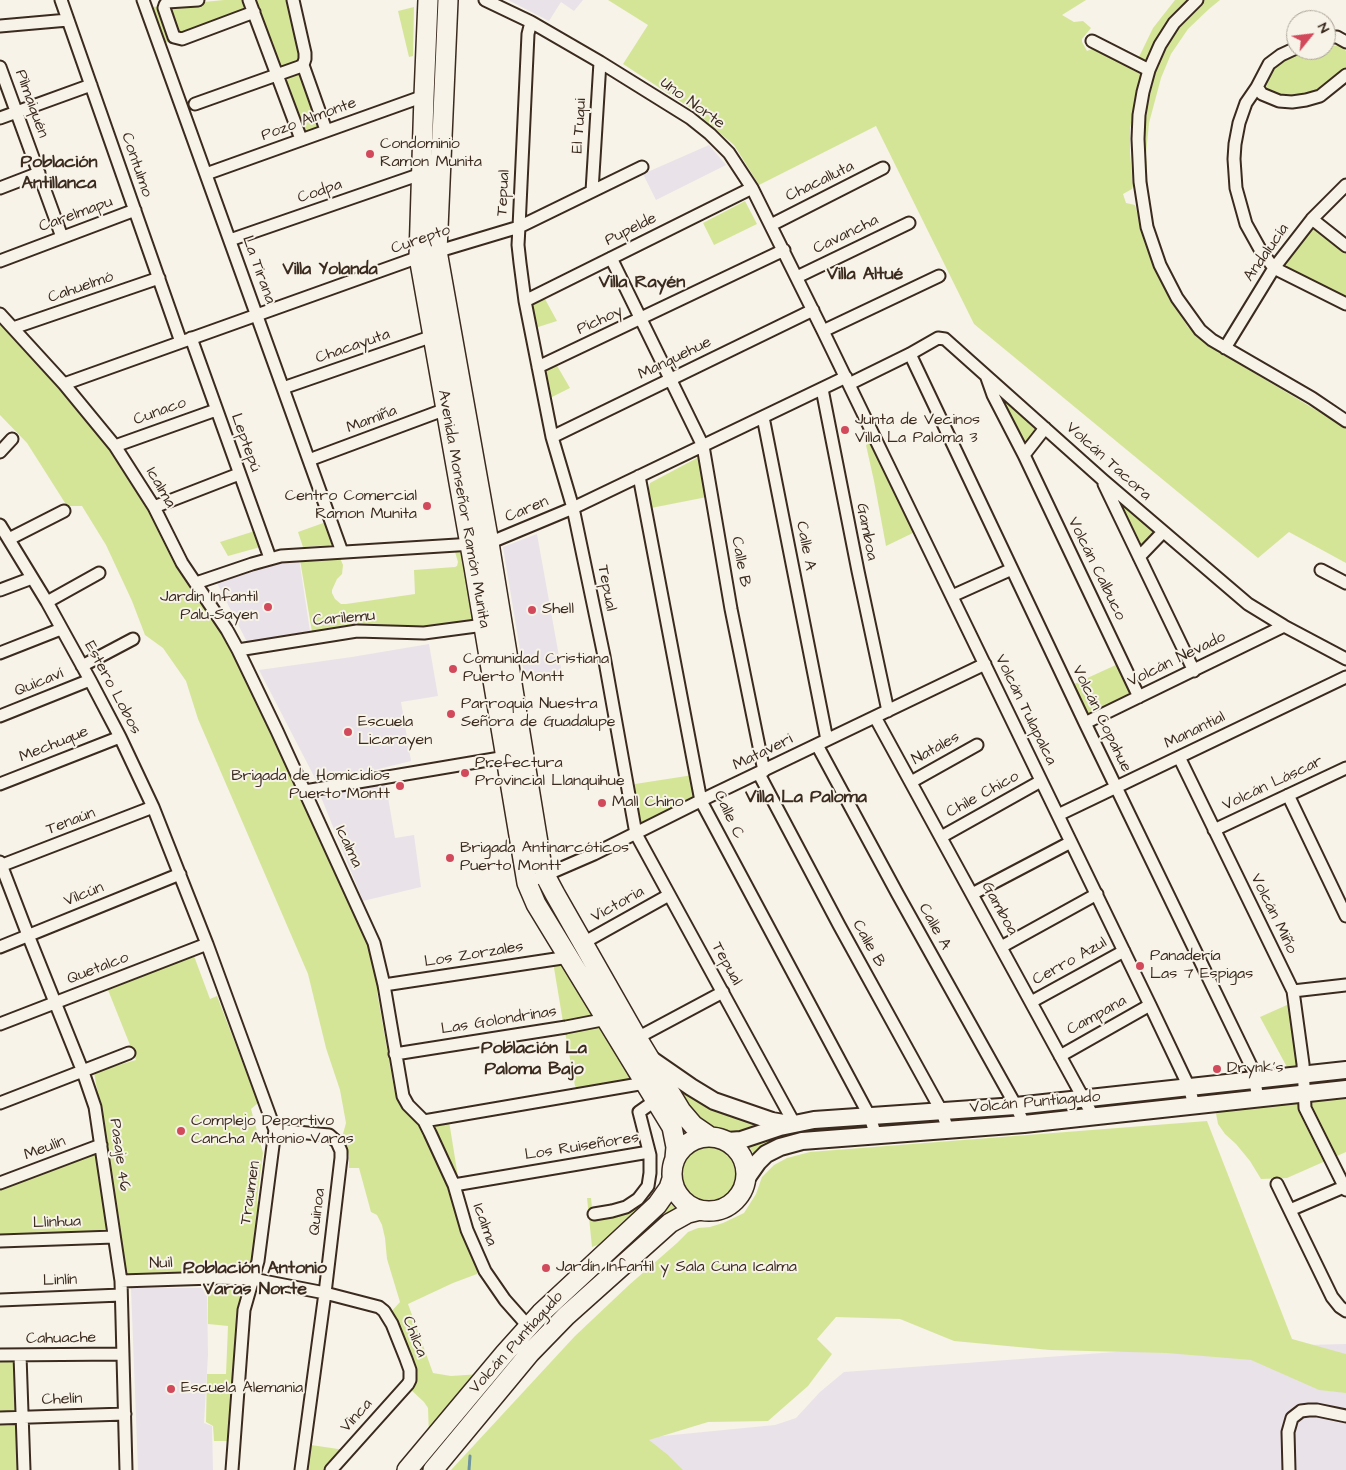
<!DOCTYPE html>
<meta charset="utf-8">
<style>
body{margin:0}
#map{position:relative;width:1346px;height:1470px;overflow:hidden;background:#f7f3e8;font-family:"Architects Daughter",sans-serif}
canvas{display:block}
.north{position:absolute;left:1286px;top:10px;width:50px;height:50px;box-sizing:border-box;background:#f7f3e8;border:1px solid #aca397;border-radius:50%;rotate:61deg;font-size:14px;font-weight:700;line-height:20px;text-align:center;color:#3b2a1e}
.north::after{content:'';display:block;margin:auto;width:18px;height:22px;background:#d1495b;clip-path:polygon(50% 0,100% 100%,50% 72%,0 100%)}
</style>
<div id="map">
<canvas width="1346" height="1470"></canvas>
<div class="north">N</div>
</div>
<script>
const ctx = document.querySelector('canvas').getContext('2d');
ctx.lineJoin = 'round';
function fillPath(path, color) { ctx.fillStyle = color; ctx.fill(path, 'evenodd'); }
const shape = rows => new Path2D(rows.map(r => 'M' + r).join(''));
function strokePath(path, color, width, dash) { ctx.strokeStyle = color; ctx.lineWidth = width; ctx.lineCap = dash ? 'butt' : 'round'; ctx.setLineDash(dash || []); ctx.stroke(path); }
function label(font, color, halo, rows, align = 'center') {
  ctx.font = font + ' "Architects Daughter",sans-serif'; ctx.lineWidth = 4; ctx.setLineDash([]); ctx.textBaseline = 'middle'; ctx.strokeStyle = halo; ctx.fillStyle = color; for (const [text, x, y, turn = 0] of rows) {
    ctx.save(); ctx.translate(x, y); ctx.rotate((+turn || 0) * Math.PI / 180); ctx.textAlign = isNaN(turn) ? turn : align; if (halo) ctx.strokeText(text, 0, 0); ctx.fillText(text, 0, 0); ctx.restore();
  }
}
fillPath(shape([
 [508,0,583,0,574,11,561,2,549,21],
 [709,145,726,165,656,200,643,174],
 [537,534,562,673,525,680,503,547],
 [299,559,310,631,247,642,217,583,262,567,282,561],
 [429,644,438,696,401,702,411,761,318,784,259,670,352,657],
 [385,780,395,838,414,835,421,887,363,901,321,797],
 [131,1288,207,1288,208,1355,204,1423,212,1426,213,1470,138,1470],
 [1292,1339,1305,1345,1346,1344,1346,1470,604,1470,632,1439,775,1425,796,1418,820,1392,844,1372]
]), '#eae2e9');
fillPath(shape([
 [224,0,247,0,251,11,165,43,153,7],
 [251,0,290,0,323,126,304,133],
 [608,0,1086,0,1062,15,1074,22,1083,21,1091,28,1082,39,1082,42,1087,51,1097,47,1142,72,1137,88,1130,129,1130,153,1133,186,1132,189,1123,194,1126,203,1135,205,1136,208,1145,244,1153,265,1164,288,1176,309,1188,327,1206,344,1346,428,1346,563,1289,532,1258,558,974,324,876,126,759,185,734,145,692,109,623,64,648,25],
 [1175,0,1187,0,1167,21,1148,60,1144,62,1138,59,1153,28],
 [1205,0,1220,0,1209,9,1188,29,1171,54,1161,78,1149,123,1146,154,1148,186,1147,187,1144,141,1147,107,1155,74,1161,58,1173,35,1182,23],
 [414,7,413,56,409,57,398,11],
 [1326,45,1341,46,1346,51,1346,67,1317,91,1292,102,1271,96,1266,87,1274,68,1298,53,1305,50,1326,50],
 [745,201,757,224,714,245,703,223],
 [1314,229,1346,251,1346,297,1291,271,1287,267,1286,264,1288,259,1311,230],
 [545,299,557,321,535,328,531,306,532,304],
 [0,322,104,439,132,479,235,652,371,946,377,973,377,992,394,1088,399,1102,420,1125,441,1168,451,1192,460,1230,478,1270,477,1274,453,1283,408,1304,433,1373,451,1376,481,1374,429,1435,428,1408,424,1402,409,1388,390,1313,400,1302,387,1259,385,1238,382,1225,377,1215,371,1212,359,1168,349,1168,349,1156,347,1149,341,1141,346,1123,340,1090,326,1048,308,974,198,719,186,681,163,648,145,635,132,601,106,545,82,506,67,506,27,443,0,415],
 [556,364,570,388,550,398,544,372,545,370],
 [999,393,1039,428,1026,444,1023,443,997,394],
 [868,444,871,444,915,532,886,546,874,481,866,445],
 [697,458,700,458,707,497,651,508,648,493,650,483],
 [1119,499,1157,532,1140,549,1117,500],
 [326,522,332,540,332,544,330,545,303,547,298,532],
 [258,530,264,546,228,556,220,542],
 [455,552,460,552,466,556,476,617,473,621,426,629,371,624,312,632,300,560,335,557,340,558,343,565,342,574,337,579,332,590,332,593,335,599,341,604,346,604,415,594,414,570,455,567,457,566,458,562],
 [1118,664,1132,694,1093,713,1088,713,1085,711,1072,685],
 [693,775,695,798,645,823,643,823,640,819,633,791,635,784],
 [194,956,210,999,217,996,258,1103,251,1109,263,1153,257,1199,258,1205,229,1441,214,1441,213,1426,206,1422,207,1374,226,1374,228,1326,208,1324,208,1276,127,1277,124,1274,121,1239,110,1179,112,1176,94,1072,136,1060,108,990],
 [560,960,594,1014,593,1017,563,1022,554,968,554,964],
 [1287,1005,1290,1007,1298,1067,1288,1069,1260,1017],
 [596,1027,600,1027,630,1076,630,1078,627,1080,578,1089,575,1086,565,1032],
 [670,1080,764,1124,749,1132,734,1133,720,1129,709,1128,700,1123],
 [1346,1094,1346,1152,1287,1178,1261,1179,1250,1161,1236,1144,1225,1134,1218,1124,1215,1108],
 [449,1121,458,1177,457,1177,454,1175,435,1128,437,1123],
 [1207,1121,1292,1339,1346,1354,1346,1393,1319,1390,1251,1360,1166,1353,1050,1350,954,1341,900,1319,836,1317,817,1339,832,1354,808,1386,768,1421,708,1422,649,1440,668,1455,683,1470,451,1470,575,1336,629,1285,677,1243,688,1232,698,1228,710,1227,723,1223,744,1213,756,1194,762,1177,774,1165,787,1158,810,1152],
 [863,1123,864,1128,755,1157,748,1144,791,1129],
 '681 1174a28 28 0 1 1 56 0a28 28 0 1 1-56 0Z',
 [98,1150,110,1234,0,1238,0,1187],
 [587,1198,591,1198,593,1217,636,1204,641,1210,606,1242,592,1247],
 [670,1203,678,1211,424,1470,414,1470,531,1332],
 [0,1357,18,1357,22,1470,0,1470],
 [311,1445,345,1450,327,1470,308,1470]
]), '#d5e598');
strokePath(shape([
 [469,1470,470,1456]
]), '#6f959d', 3);
const street = shape([
 [61,0,181,342],
 [143,0,342,552],
 [198,0,167,2,165,5,164,8,174,37,182,39,254,12],
 [249,0,301,139],
 [485,0,531,22,600,62,690,118,710,134,729,153,752,188,823,331,1150,1005,1189,1087,1194,1105],
 [1197,0,1174,23,1160,45,1149,70,1143,92,1139,115,1138,139,1140,182,1147,227,1160,265,1177,298,1200,330,1212,340,1312,398,1346,421],
 [531,22,528,34,519,227,518,245,520,263,525,301,552,437,573,508,604,656,636,834,794,1123],
 [0,26,68,20],
 [1326,37,1337,37,1346,42],
 [1092,41,1149,70],
 [1296,48,1281,55,1269,64,1257,87,1262,94,1279,101,1292,102,1306,100,1320,96,1346,75],
 [303,65,326,130],
 [0,67,62,237],
 [1257,87,1246,103,1239,123,1235,144,1234,159,1236,188,1246,224,1261,251,1274,268,1346,304],
 [195,104,299,67,303,65,305,59,305,53,293,0],
 [0,118,91,85],
 [206,174,424,96],
 [0,188,39,173],
 [592,191,600,62],
 [1312,219,1346,246],
 [771,225,883,168],
 [230,240,421,174],
 [611,258,703,446,731,609,764,771],
 [0,261,135,210],
 [797,277,909,223],
 [525,301,752,188],
 [0,314,64,384,115,446,154,507,182,563,227,630,238,650,277,731,374,943,384,985,403,1096,408,1105,424,1121,430,1133,454,1185,467,1230,485,1271,505,1300,528,1326],
 [13,328,159,278],
 [823,331,939,276],
 [191,338,270,558],
 [1225,348,1274,268,1312,219,1346,185],
 [910,354,1085,723,1253,1070,1258,1099],
 [538,367,784,250],
 [987,378,993,395,1024,455,1139,697],
 [64,384,419,257,519,227,642,167],
 [849,384,910,354,938,338,945,339,1103,480,1248,604,1284,626,1346,659],
 [283,388,433,336],
 [822,389,858,571,888,711],
 [763,417,827,740],
 [552,437,813,310],
 [115,446,216,410],
 [0,452,12,439],
 [1024,455,1045,428],
 [309,460,446,409],
 [639,476,701,801,870,1117,876,1136],
 [1104,484,1194,671],
 [154,507,239,474],
 [0,525,47,602,90,680,120,737,153,807,207,944,275,1130,258,1261,244,1310,232,1470],
 [9,539,64,511],
 [1139,557,1163,532],
 [1321,570,1346,583],
 [196,583,252,564,281,556,489,543,573,508,846,377],
 [0,590,32,578],
 [952,596,1012,569],
 [47,602,99,573],
 [238,650,357,631,424,633,484,625],
 [0,653,61,629],
 [82,666,133,639],
 [0,716,90,680],
 [875,717,1093,1116],
 [1085,723,1284,626],
 [817,745,897,893,1016,1106,1024,1124],
 [1179,757,1293,991,1303,1064,1305,1108,1346,1190],
 [759,774,839,925,942,1112,948,1130],
 [911,782,977,745],
 [0,784,120,737],
 [305,791,512,756],
 [1288,795,1346,916],
 [1058,815,1346,677],
 [1214,830,1346,768],
 [941,837,1041,781],
 [0,862,28,935,83,1072,95,1107,121,1281,126,1470],
 [0,866,153,807],
 [527,883,594,854,712,795,985,664],
 [972,894,1071,842],
 [583,943,669,895],
 [0,947,180,874],
 [1001,947,1097,894],
 [384,985,569,957],
 [1293,991,1346,985],
 [1031,1002,1124,951],
 [0,1024,207,944],
 [637,1038,723,992],
 [395,1054,566,1027,607,1019],
 [1060,1056,1150,1005],
 [0,1103,129,1053],
 [424,1121,645,1083],
 [275,1130,329,1135,337,1142,341,1151,341,1158,325,1293,301,1470],
 [0,1183,101,1145],
 [1277,1184,1332,1297,1340,1307,1346,1311],
 [454,1185,649,1152],
 [1290,1210,1346,1186],
 [594,1214,612,1211,626,1207,638,1199,648,1186,650,1173,650,1155,639,1112,656,1100],
 [0,1241,114,1237],
 [121,1281,214,1278,253,1279,325,1293,379,1307,384,1311,392,1324,406,1359,410,1370,410,1380,408,1384,331,1470],
 [0,1300,121,1295],
 [0,1355,123,1354],
 [20,1355,24,1470],
 [0,1418,125,1414],
 [1289,1470,1288,1432,1292,1418,1301,1411,1309,1410,1317,1410,1346,1416]
]);
const secondary = shape([
 [652,1060,691,1087,714,1101,772,1121,789,1124],
 [727,1141,741,1140,780,1127,814,1120,1016,1106,1346,1070],
 [746,1179,758,1162,766,1154,780,1147,802,1141,1024,1124,1346,1089]
]);
const primary = shape([
 [428,0,424,96,419,257,474,567,527,883,536,904,672,1127,676,1147,675,1158],
 [448,0,437,251,489,543,541,861,547,879,555,894,637,1038,681,1111,693,1125,709,1136],
 '672 1174a37 37 0 1 1 74 0a37 37 0 1 1-74 0Z',
 [407,1470,505,1353,541,1313,657,1205,669,1188,672,1179],
 [433,1470,530,1353,566,1316,670,1223,688,1213,700,1210]
]);
strokePath(street, '#3b2a1e', 15);
strokePath(secondary, '#3b2a1e', 20);
strokePath(primary, '#3b2a1e', 22);
strokePath(street, '#f7f3e8', 11);
strokePath(secondary, '#f7f3e8', 16);
strokePath(primary, '#f7f3e8', 19);
for (const [x, y, r, color] of [
 [370,154,5,"#d1495b"],
 [845,430,5,"#d1495b"],
 [427,506,5,"#d1495b"],
 [268,607,5,"#d1495b"],
 [532,610,5,"#d1495b"],
 [453,669,5,"#d1495b"],
 [451,714,5,"#d1495b"],
 [348,732,5,"#d1495b"],
 [465,773,5,"#d1495b"],
 [400,786,5,"#d1495b"],
 [602,803,5,"#d1495b"],
 [450,858,5,"#d1495b"],
 [1140,966,5,"#d1495b"],
 [1217,1069,5,"#d1495b"],
 [181,1131,5,"#d1495b"],
 [546,1268,5,"#d1495b"],
 [171,1389,5,"#d1495b"]
]) { const dot = new Path2D(); dot.arc(x, y, r, 0, 2 * Math.PI); ctx.fillStyle = color; ctx.fill(dot); strokePath(dot, '#f7f3e8', 2); }
label('16px', '#3b2a1e', '#f7f3e8', [
 ["Pilmaiquén",31,104,70],
 ["Uno Norte",692,104,36],
 ["Pozo Almonte",309,120,-20],
 ["El Tuqui",580,126,-86],
 ["Contulmo",136,165,71],
 ["Chacalluta",820,182,-26],
 ["Codpa",320,192,-19],
 ["Tepual",504,193,-87],
 ["Carelmapu",76,215,-20],
 ["Pupelde",631,230,-26],
 ["Cavancha",846,235,-26],
 ["Curepto",421,240,-19],
 ["Andalucía",1267,253,-55],
 ["La Tirana",258,270,70],
 ["Cahuelmó",81,288,-19],
 ["Pichoy",600,321,-25],
 ["Chacayuta",353,347,-19],
 ["Manquehue",675,359,-26],
 ["Cunaco",160,412,-20],
 ["Mamiña",372,420,-21],
 ["Leptepú",245,443,70],
 ["Volcán Tacora",1108,462,42],
 ["Icalma",160,488,60],
 ["Avenida Monseñor Ramón Munita",463,509,80],
 ["Caren",527,510,-23],
 ["Gamboa",866,532,79],
 ["Calle A",805,546,79],
 ["Calle B",740,562,80],
 ["Volcán Calbuco",1096,569,64],
 ["Tepual",606,588,79],
 ["Carilemu",344,619,-5],
 ["Volcán Nevado",1177,660,-26],
 ["Quicaví",39,683,-22],
 ["Estero Lobos",112,688,62],
 ["Volcán Tulapalca",1025,710,64],
 ["Volcán Copahue",1101,719,64],
 ["Manantial",1195,731,-26],
 ["Mechuque",54,745,-22],
 ["Natales",936,749,-29],
 ["Mataveri",763,753,-26],
 ["Volcán Láscar",1273,784,-25],
 ["Chile Chico",983,795,-29],
 ["Calle C",728,815,65],
 ["Tenaún",71,822,-21],
 ["Icalma",348,847,65],
 ["Vilcún",84,895,-22],
 ["Victoria",618,905,-29],
 ["Gamboa",999,909,61],
 ["Volcán Miño",1273,914,64],
 ["Calle A",934,927,61],
 ["Calle B",868,944,61],
 ["Los Zorzales",474,955,-9],
 ["Cerro Azul",1070,962,-29],
 ["Tepual",726,964,61],
 ["Quetalco",98,969,-21],
 ["Campana",1097,1016,-29],
 ["Las Golondrinas",499,1021,-9],
 ["Volcán Puntiagudo",1035,1103,-5],
 ["Los Ruiseñores",582,1147,-9],
 ["Meulín",45,1149,-21],
 ["Pasaje 46",119,1155,82],
 ["Traumen",251,1193,-82],
 ["Quinoa",318,1212,-83],
 ["Llinhua",57,1223,-2],
 ["Icalma",484,1225,70],
 ["Nuil",161,1264,-2],
 ["Linlín",60,1281,-2],
 ["Chilca",414,1337,68],
 ["Cahuache",61,1339,-1],
 ["Volcán Puntiagudo",517,1343,-48],
 ["Chelín",62,1400,-2],
 ["Vinca",357,1416,-48]
]);
label('16px', '#3b2a1e', '#f7f3e8', [
 ["Condominio",380,145],
 ["Ramon Munita",380,163],
 ["Junta de Vecinos",855,421],
 ["Villa La Paloma 3",855,439],
 ["Centro Comercial",417,497,"right"],
 ["Ramon Munita",417,515,"right"],
 ["Jardin Infantil",258,598,"right"],
 ["Palu-Sayen",258,616,"right"],
 ["Shell",542,610],
 ["Comunidad Cristiana",463,660],
 ["Puerto Montt",463,678],
 ["Parroquia Nuestra",461,705],
 ["Señora de Guadalupe",461,723],
 ["Escuela",358,723],
 ["Licarayen",358,741],
 ["Prefectura",475,764],
 ["Provincial Llanquihue",475,782],
 ["Brigada de Homicidios",390,777,"right"],
 ["Puerto Montt",390,795,"right"],
 ["Mall Chino",612,803],
 ["Brigada Antinarcóticos",460,849],
 ["Puerto Montt",460,867],
 ["Panadería",1150,957],
 ["Las 7 Espigas",1150,975],
 ["Drynk's",1227,1069],
 ["Complejo Deportivo",191,1122],
 ["Cancha Antonio Varas",191,1140],
 ["Jardín Infantil y Sala Cuna Icalma",556,1268],
 ["Escuela Alemania",181,1389]
], 'left');
label('bold 18px', '#3b2a1e', '#f7f3e8', [
 ["Población",59,163],
 ["Antillanca",59,184],
 ["Villa Yolanda",330,270],
 ["Villa Altué",865,275],
 ["Villa Rayén",642,283],
 ["Villa La Paloma",806,798],
 ["Población La",534,1049],
 ["Paloma Bajo",534,1070],
 ["Población Antonio",255,1269],
 ["Varas Norte",255,1290]
]);
</script>
